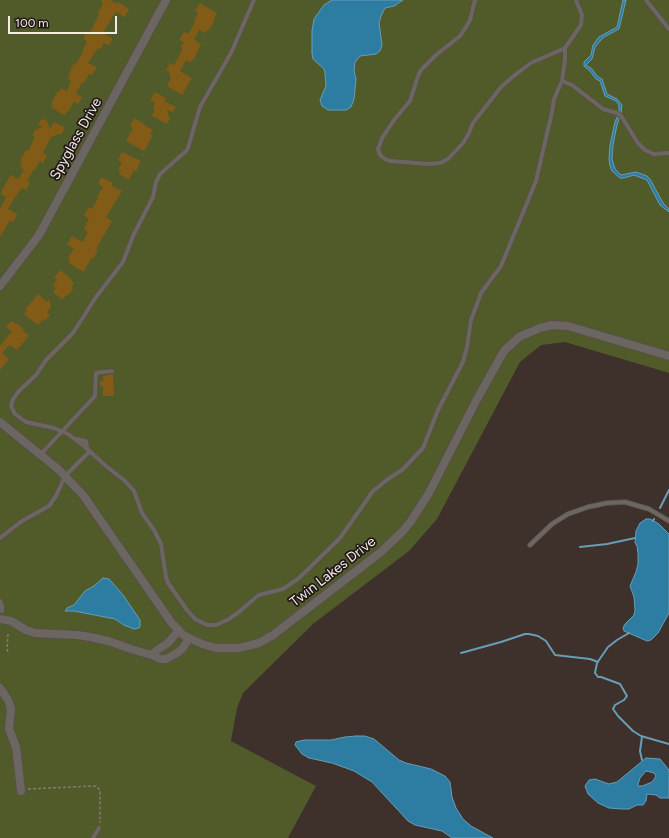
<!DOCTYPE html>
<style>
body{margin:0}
#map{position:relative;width:669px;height:838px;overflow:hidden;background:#3e302a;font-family:Figtree,sans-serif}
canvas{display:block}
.scale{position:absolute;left:8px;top:16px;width:109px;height:18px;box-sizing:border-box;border:2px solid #f3e9e5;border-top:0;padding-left:5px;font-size:12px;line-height:14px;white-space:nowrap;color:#f3e9e5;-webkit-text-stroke:3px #201917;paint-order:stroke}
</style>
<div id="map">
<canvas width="669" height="838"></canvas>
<div class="scale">100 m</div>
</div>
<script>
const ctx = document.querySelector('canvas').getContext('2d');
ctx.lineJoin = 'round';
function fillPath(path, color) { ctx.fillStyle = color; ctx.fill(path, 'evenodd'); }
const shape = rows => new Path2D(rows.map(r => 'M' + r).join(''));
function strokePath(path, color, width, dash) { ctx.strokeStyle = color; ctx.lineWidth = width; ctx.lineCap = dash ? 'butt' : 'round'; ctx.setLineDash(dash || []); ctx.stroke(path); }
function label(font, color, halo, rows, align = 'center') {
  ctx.font = font + ' Figtree,sans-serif'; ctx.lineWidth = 3.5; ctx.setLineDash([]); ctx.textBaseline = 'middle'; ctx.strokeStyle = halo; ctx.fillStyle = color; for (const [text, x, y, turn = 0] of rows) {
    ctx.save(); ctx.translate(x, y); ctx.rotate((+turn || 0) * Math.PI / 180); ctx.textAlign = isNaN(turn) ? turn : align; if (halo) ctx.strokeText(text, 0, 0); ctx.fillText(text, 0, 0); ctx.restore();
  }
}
fillPath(shape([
 [0,0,669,0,669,373,565,342,541,345,520,362,437,519,409,551,313,624,243,693,237,708,231,741,316,786,288,838,0,838]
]), '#505b29');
const water = shape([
 [332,0,403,0,394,6,385,8,381,16,379,23,382,45,380,51,376,54,360,56,355,62,354,71,356,79,354,99,351,107,346,110,328,110,322,106,320,100,326,86,325,73,324,69,313,59,312,53,312,31,314,19,324,5,332,0],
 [623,0,626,0,619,29,604,37,600,41,595,47,592,59,586,65,592,69,597,76,602,79,607,94,617,99,622,105,621,113,617,125,613,145,612,159,615,169,621,175,636,172,647,176,650,179,663,203,669,209,669,212,660,205,647,180,634,175,624,178,620,178,612,171,610,166,609,159,610,145,615,122,619,113,619,105,616,101,605,96,600,81,596,79,590,71,584,66,584,62,591,55,593,45,599,37,617,27,623,0],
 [646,519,650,519,659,524,669,534,669,613,658,633,651,640,647,641,624,631,623,628,625,624,634,615,635,610,634,597,630,586,636,572,638,564,638,554,637,546,635,543,636,531,640,523,646,519],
 [103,578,109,579,123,595,140,620,140,626,139,628,134,629,124,625,115,619,74,611,65,611,67,608,74,605,85,591,94,586,103,578],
 [356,736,365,736,374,739,399,760,406,763,431,769,445,776,450,782,452,797,456,808,463,819,471,826,493,838,452,838,442,831,415,825,408,821,372,782,354,771,332,763,309,758,302,754,295,745,296,742,304,740,331,740,345,737,356,736],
 [646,758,660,759,669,770,669,798,660,798,656,795,647,794,646,801,643,805,637,805,629,809,622,809,609,808,598,803,588,794,585,786,589,780,595,779,609,784,617,782,646,758],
 [646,771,654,773,656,776,653,781,650,783,642,786,638,786,638,784,640,778,646,771]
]);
fillPath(water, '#2d7da3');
strokePath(water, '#689db7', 1);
strokePath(shape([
 [660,508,669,490],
 [653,521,654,519],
 [580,547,607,544,635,538],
 [629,633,617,640,608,647,597,663,595,673,598,677,601,677,620,684,627,696,624,700,615,705,613,709,618,716,633,731,641,736,669,744],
 [461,653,501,642,525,634,529,634,538,636,546,641,555,655,590,659,598,662],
 [642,760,640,751,642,737]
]), '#689db7', 2);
fillPath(shape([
 [101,0,110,0,117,4,118,2,129,9,125,17,116,12,114,15,113,16,110,22,109,22,103,33,112,38,112,40,109,45,104,43,101,49,98,48,88,63,96,67,96,69,92,75,89,74,84,83,82,82,76,94,82,97,82,98,78,104,74,102,68,112,67,111,65,115,60,113,51,107,53,103,51,103,58,91,59,92,61,88,67,91,71,81,68,79,70,74,69,73,74,63,76,64,84,50,83,49,87,42,83,39,86,33,89,35,97,19,99,14,97,14,103,4],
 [200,3,217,13,214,18,215,19,209,30,208,29,205,33,199,30,194,40,201,44,194,59,193,59,191,63,186,60,180,71,192,78,182,95,167,86,171,78,169,72,166,70,170,63,174,65,181,52,182,49,181,46,184,42,179,40,184,32,188,34,195,23,194,22,198,13,195,11],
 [155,92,166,98,164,101,176,107,173,112,167,110,170,119,167,124,152,116,155,110,153,109,155,102,150,100],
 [134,118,146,125,145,126,153,130,151,133,152,137,144,151,126,141,133,128,130,126],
 [43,119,47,121,50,129,54,122,65,128,61,135,59,134,51,137,43,153,47,155,43,163,40,161,35,170,34,169,27,181,30,183,26,190,22,188,15,197,8,209,17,214,17,215,13,222,10,220,0,237,0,209,6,197,1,194,2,190,11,175,18,179,24,170,20,167,22,162,20,161,26,150,28,151,35,137,32,135,35,130,42,127,38,124,41,120],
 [122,152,141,161,136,171,134,170,129,180,119,174,121,171,118,170,122,162,118,160],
 [101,178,103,178,113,183,112,186,122,191,106,217,112,221,96,249,98,250,93,259,91,258,84,272,70,264,68,258,74,248,67,245,68,243,72,236,83,242,88,232,84,229,89,218,84,216,89,207,92,209,98,198,97,197,103,187,98,184],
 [61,270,72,280,71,281,74,283,72,286,73,290,62,299,53,292,56,288,53,286,57,280,54,277],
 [38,294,47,302,49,299,51,307,47,312,50,315,45,321,43,319,38,325,24,314,27,311,25,310],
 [11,321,22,327,24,332,29,335,20,347,19,347,17,350,9,345,2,353,9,359,0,370,0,346,12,331,6,327],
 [113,374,114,396,103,396,103,386,100,386,100,381,103,381,103,376]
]), '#825c16');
const service = shape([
 [254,0,231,53,200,107,188,148,186,151,160,174,156,182,153,197,133,236,123,262,96,297,73,333,46,360,36,375,19,391,13,399,11,406,15,414,26,422,54,428,68,434,85,447,106,466,124,480,134,491,142,513,154,530,161,544,166,577,168,583,187,610,195,619,207,625,216,625,229,619,239,612,255,598,259,595,283,589,299,578,340,538,373,491,388,479,402,470,423,448,438,410,463,362,467,347,471,320,481,293,501,266,536,181,552,112,554,99,562,81],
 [475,0,470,20,466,27,460,36,436,55,421,70,418,76,410,101,394,120,382,138,378,149,380,155,385,159,390,161,429,164,440,163,448,159,463,143,468,135,473,123,501,87,515,75,531,63,565,48,581,25,582,15,576,0],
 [646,0,669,29],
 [565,48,565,59,562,81,572,85,603,109,617,113,621,116,638,143,645,150,654,154,669,153],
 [76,439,86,441,87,448],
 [40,455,95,396,96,373,112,371],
 [0,538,22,521,49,506,56,496,65,476,90,451],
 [530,545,552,524,568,514,588,507,607,503,625,502,649,509,669,521],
 [0,601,2,606,2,611],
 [93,838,99,828]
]);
const minor = shape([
 [0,286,39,235,166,0],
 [0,422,58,469,83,495,171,622,183,635,202,644,216,648,239,648,259,643,273,635,381,552,403,531,411,521,429,493,476,401,504,351,519,337,540,328,552,325,568,326,669,356],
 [0,619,11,621,26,630,35,633,77,635,90,637,108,641,134,650,152,655,160,659,166,659,177,653,183,648,189,638],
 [152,655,157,650,168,643,179,630],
 [0,688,8,700,11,709,9,729,16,747,21,791]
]);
strokePath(service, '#5b4e48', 5.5);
strokePath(minor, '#5b4e48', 10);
strokePath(shape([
 [8,634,7,648,8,653],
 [28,789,94,786,97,787,100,790,100,823]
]), '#857973', 1.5, [3, 2]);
strokePath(service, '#6b6661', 4);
strokePath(minor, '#6b6661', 8);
label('14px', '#f3e9e5', '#201917', [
 ["Spyglass Drive",76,139,-61],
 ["Twin Lakes Drive",333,572,-38]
]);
</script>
